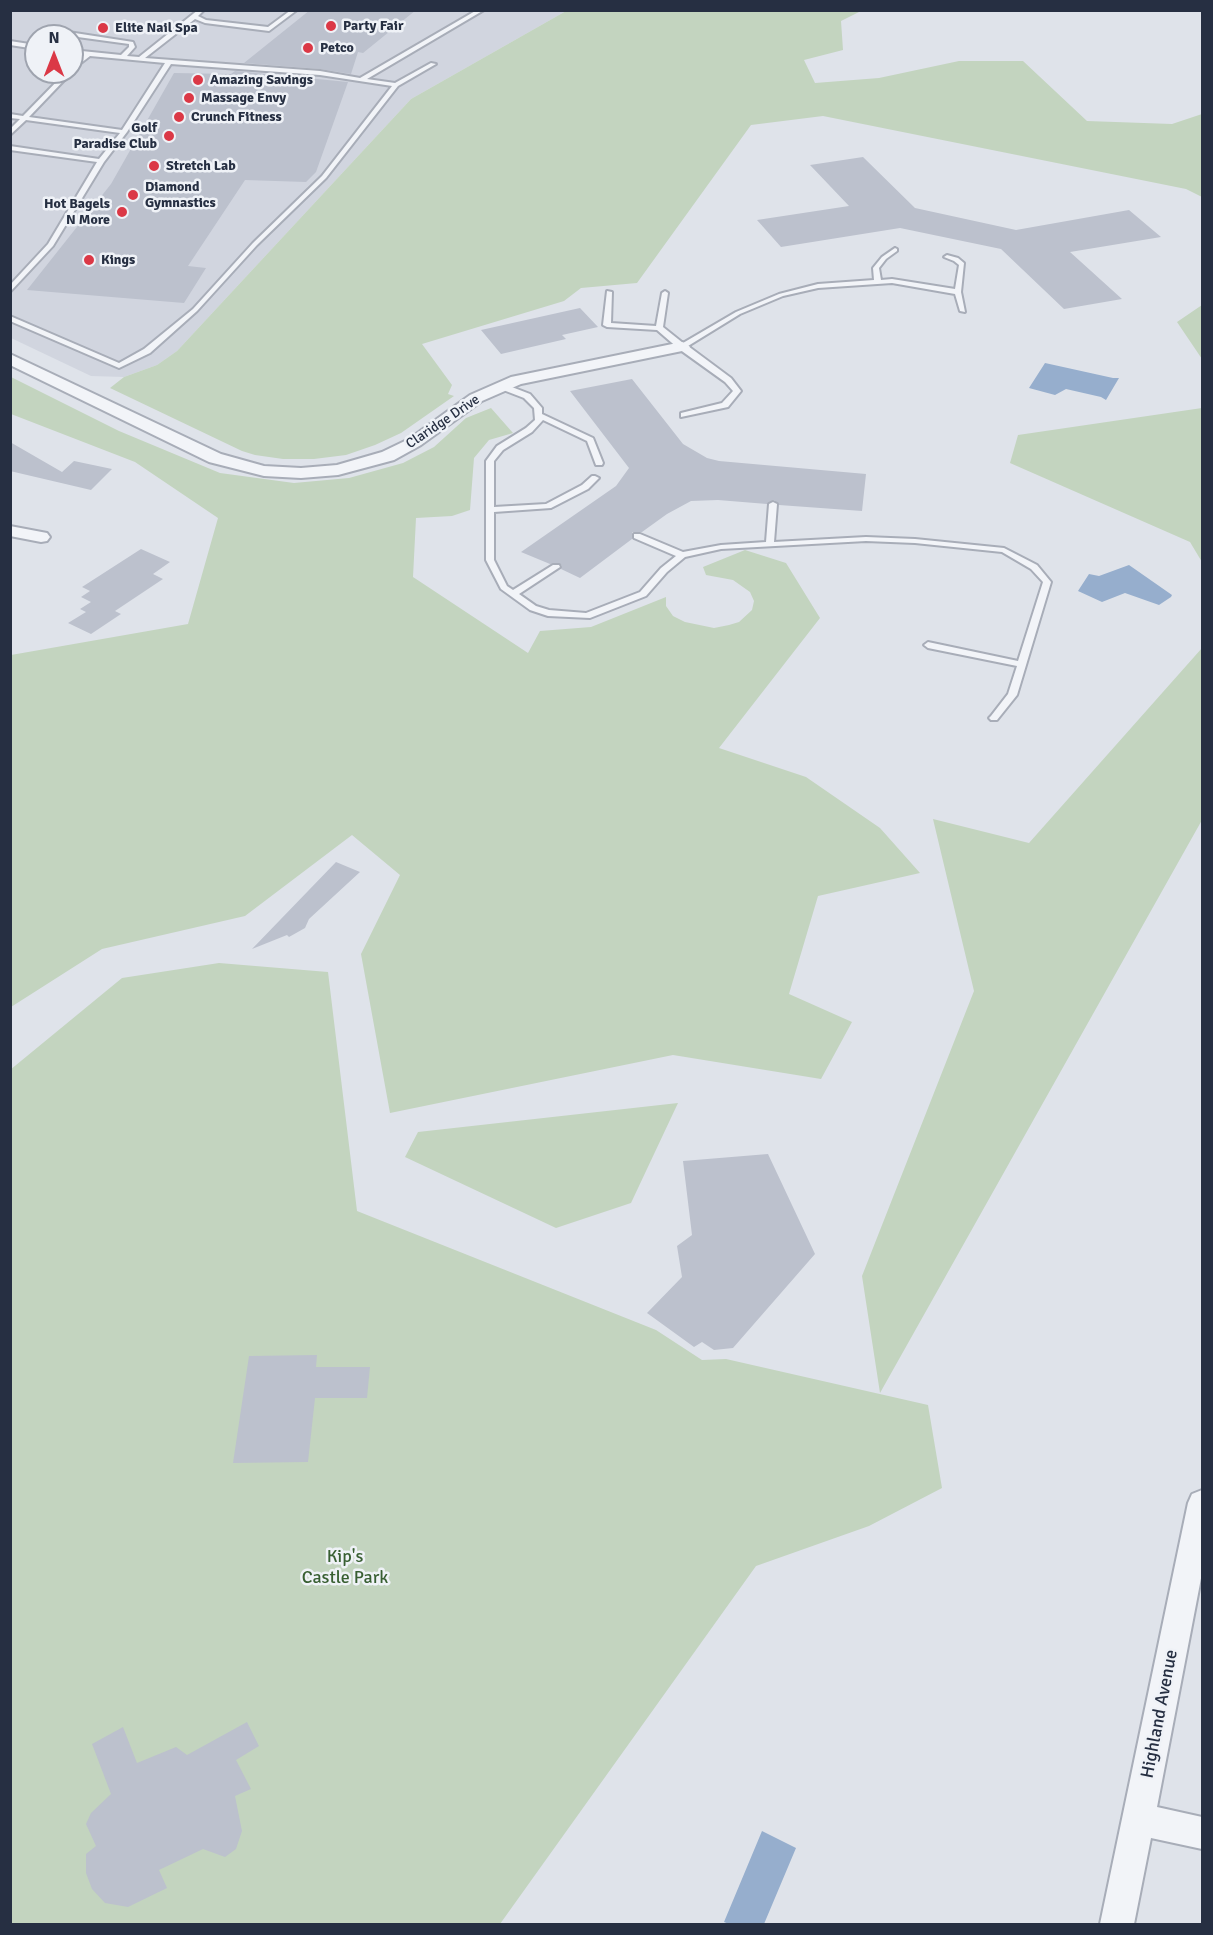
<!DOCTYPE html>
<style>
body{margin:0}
#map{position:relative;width:1213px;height:1935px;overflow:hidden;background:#dfe3ea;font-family:Signika,sans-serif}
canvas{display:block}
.frame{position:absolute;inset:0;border:12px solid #262f42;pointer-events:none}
.north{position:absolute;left:24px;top:24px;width:60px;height:60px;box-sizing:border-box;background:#eff2f7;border:2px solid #9fa4af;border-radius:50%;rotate:0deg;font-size:16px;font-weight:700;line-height:24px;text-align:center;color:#262f42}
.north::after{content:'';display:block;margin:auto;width:21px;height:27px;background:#db3846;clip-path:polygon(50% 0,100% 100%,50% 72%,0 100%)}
</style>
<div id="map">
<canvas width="1213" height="1935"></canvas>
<div class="frame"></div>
<div class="north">N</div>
</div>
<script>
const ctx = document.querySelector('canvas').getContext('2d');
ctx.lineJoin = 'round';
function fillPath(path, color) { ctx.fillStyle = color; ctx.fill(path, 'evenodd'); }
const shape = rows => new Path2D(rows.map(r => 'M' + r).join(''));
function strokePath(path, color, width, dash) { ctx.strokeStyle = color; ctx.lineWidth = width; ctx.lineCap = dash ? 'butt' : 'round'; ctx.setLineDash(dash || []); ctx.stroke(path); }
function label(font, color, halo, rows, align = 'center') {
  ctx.font = font + ' Signika,sans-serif'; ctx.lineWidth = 5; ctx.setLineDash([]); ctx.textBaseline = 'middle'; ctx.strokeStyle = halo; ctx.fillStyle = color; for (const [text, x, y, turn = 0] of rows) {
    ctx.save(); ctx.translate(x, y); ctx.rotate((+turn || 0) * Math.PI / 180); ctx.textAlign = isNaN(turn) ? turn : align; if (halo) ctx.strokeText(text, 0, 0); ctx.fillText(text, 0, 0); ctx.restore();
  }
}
fillPath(shape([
 [10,11,566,11,411,99,177,351,157,365,124,377,91,376,11,338],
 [36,36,72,36,72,72,36,72]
]), '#d1d5df');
fillPath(shape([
 [566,11,861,11,841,21,843,50,804,60,815,83,879,78,959,61,1023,61,1087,121,1172,124,1202,114,1202,197,1186,189,823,116,751,125,637,283,581,288,564,301,422,344,452,385,448,394,454,396,401,433,375,445,346,455,314,459,283,459,255,455,242,451,110,388,124,377,157,365,177,351,411,99],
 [1202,305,1202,359,1177,322],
 [11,377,119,431,220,473,294,483,349,478,403,463,434,447,466,418,491,408,513,433,489,440,474,458,470,510,452,516,416,518,413,577,528,653,540,631,591,627,666,597,666,606,673,616,685,622,714,628,729,625,739,622,752,610,754,601,750,592,733,580,706,575,703,567,745,550,786,563,820,618,719,748,806,777,880,828,920,873,818,896,789,994,852,1022,821,1079,673,1055,390,1113,361,954,400,875,352,835,245,916,102,949,11,1007,11,655,188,624,218,518,135,462,11,414],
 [1202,408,1202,562,1190,542,1010,463,1018,435],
 [1202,648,1202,820,880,1393,862,1276,974,991,933,819,1029,843],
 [219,963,328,972,357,1211,656,1330,702,1360,726,1359,928,1405,942,1488,869,1526,756,1566,500,1924,11,1924,10,1070,122,978],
 [678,1103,631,1203,556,1228,405,1157,418,1132]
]), '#c3d4bf');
fillPath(shape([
 [1045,363,1113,378,1119,378,1106,400,1101,397,1066,389,1055,395,1029,388],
 [1129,565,1172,595,1171,597,1159,605,1125,593,1102,602,1078,591,1089,574,1099,576],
 [762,1831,796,1848,764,1924,729,1924,724,1922]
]), '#96aecd');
fillPath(shape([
 [310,10,416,10,363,53,358,52,351,74,320,69,244,63],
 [235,71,348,82,316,172,306,182,245,180,188,266,206,268,184,303,27,290,111,184,174,73,231,74],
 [863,157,915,208,1016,230,1129,210,1161,237,1070,252,1122,299,1064,309,1001,249,900,228,781,247,757,220,849,206,810,165],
 [580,308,598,327,562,335,566,339,501,354,481,330],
 [632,379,683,444,707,458,719,461,866,474,862,511,779,505,774,500,767,504,718,500,691,501,667,514,642,532,632,532,632,539,580,578,561,569,562,566,559,563,550,564,521,552,616,486,629,468,570,391],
 [10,442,62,472,74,461,112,469,91,490,10,471],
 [141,549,170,562,153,574,163,579,115,611,121,614,91,634,68,623,86,612,80,609,91,602,81,597,90,591,82,587],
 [336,862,360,872,309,919,305,928,289,937,287,935,252,949],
 [768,1154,815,1254,733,1348,714,1350,702,1342,694,1347,647,1313,682,1277,677,1246,692,1235,683,1161],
 [317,1355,316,1367,370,1367,367,1398,315,1398,308,1462,233,1463,249,1356],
 [247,1722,259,1746,236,1760,251,1789,235,1796,242,1831,236,1849,225,1857,203,1849,159,1870,167,1888,128,1907,105,1903,92,1889,86,1873,86,1854,96,1846,86,1824,91,1813,111,1794,92,1744,123,1727,137,1763,176,1747,187,1755]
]), '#bcc1cd');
const service = shape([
 [198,10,204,10,198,16,206,20,268,27,291,10,297,10,269,31,205,23,195,19,145,58,320,71,360,78,477,10,484,10,367,79,395,83,431,63,436,64,398,86,326,178,257,245,197,311,150,353,119,368,10,321,10,316,119,363,144,349,193,309,253,243,322,176,392,86,320,75,171,64,127,132,104,162,53,246,10,292,10,285,48,244,97,162,10,150,10,146,99,159,120,133,26,120,10,135,10,129,20,119,10,118,10,114,23,116,66,72,72,72,29,117,122,130,165,63,90,56,72,70,72,65,84,55,72,54,72,50,121,55,129,47,129,44,63,35,55,36,62,31,133,42,135,47,127,56,139,57,198,10],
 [10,41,36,45,36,49,10,45,10,41],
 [895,248,897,249,897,251,886,259,879,268,881,280,892,279,955,289,959,265,954,261,944,257,947,255,958,258,964,263,961,292,965,312,960,311,955,294,892,283,818,288,783,296,740,314,688,346,731,378,741,391,728,407,681,417,681,413,722,403,733,391,725,382,679,349,657,330,607,327,603,325,607,291,612,292,611,323,656,326,662,293,665,291,668,293,663,327,683,343,736,312,779,294,818,284,874,280,873,268,882,257,895,248],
 [498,384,504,384,530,394,542,408,542,414,593,438,603,463,602,465,596,465,587,441,543,420,532,432,503,450,494,461,494,507,546,504,582,485,592,476,595,476,599,478,588,489,551,508,494,512,494,560,507,586,513,590,553,565,559,565,560,567,519,594,536,606,549,610,586,613,640,592,661,568,676,556,634,538,634,534,640,534,683,552,721,545,766,542,769,504,773,502,777,504,774,542,866,537,915,539,1004,548,1037,565,1051,582,1017,695,997,720,991,720,989,718,991,716,1008,694,1017,666,928,648,924,645,928,642,1018,661,1043,582,1031,569,1002,552,915,543,866,541,721,549,685,557,667,572,646,596,590,618,548,616,530,610,501,589,486,560,486,461,497,446,526,428,535,420,534,408,524,398,498,388,498,384]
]);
const minor = shape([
 [682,342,687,344,690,347,687,350,521,384,482,401,421,445,394,460,338,475,301,478,264,476,209,462,10,365,10,354,221,454,264,466,301,468,337,465,382,452,409,439,470,395,511,377,682,342],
 [10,526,47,533,50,537,47,541,41,542,10,536,10,526],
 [1202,1490,1202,1573,1157,1807,1202,1817,1202,1849,1151,1838,1134,1924,1100,1924,1188,1503,1192,1494,1202,1490]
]);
strokePath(service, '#a8adb8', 4);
strokePath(minor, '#a8adb8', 4);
fillPath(service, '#f2f4f8');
fillPath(minor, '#f2f4f8');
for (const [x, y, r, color] of [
 [331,26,6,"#db3846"],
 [103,28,6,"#db3846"],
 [308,48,6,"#db3846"],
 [198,80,6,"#db3846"],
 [189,98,6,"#db3846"],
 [179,117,6,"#db3846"],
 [169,136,6,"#db3846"],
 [154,166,6,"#db3846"],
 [133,195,6,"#db3846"],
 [122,212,6,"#db3846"],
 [89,260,6,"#db3846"]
]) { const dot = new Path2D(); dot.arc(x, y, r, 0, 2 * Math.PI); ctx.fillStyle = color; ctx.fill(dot); strokePath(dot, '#eff2f7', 2); }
label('bold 14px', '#262f42', '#eff2f7', [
 ["Party Fair",343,26],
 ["Elite Nail Spa",115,28],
 ["Petco",320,48],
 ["Amazing Savings",210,80],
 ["Massage Envy",201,98],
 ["Crunch Fitness",191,117],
 ["Golf",157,128,"right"],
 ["Paradise Club",157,144,"right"],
 ["Stretch Lab",166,166],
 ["Diamond",145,187],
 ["Gymnastics",145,203],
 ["Hot Bagels",110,204,"right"],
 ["N More",110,220,"right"],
 ["Kings",101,260]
], 'left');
label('14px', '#262f42', '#eff2f7', [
 ["Claridge Drive",443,422,-34]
]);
label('18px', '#385f32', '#eff2f7', [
 ["Kip's",345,1557],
 ["Castle Park",345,1578]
]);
label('18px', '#262f42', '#eff2f7', [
 ["Highland Avenue",1160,1714,-79]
]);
</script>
